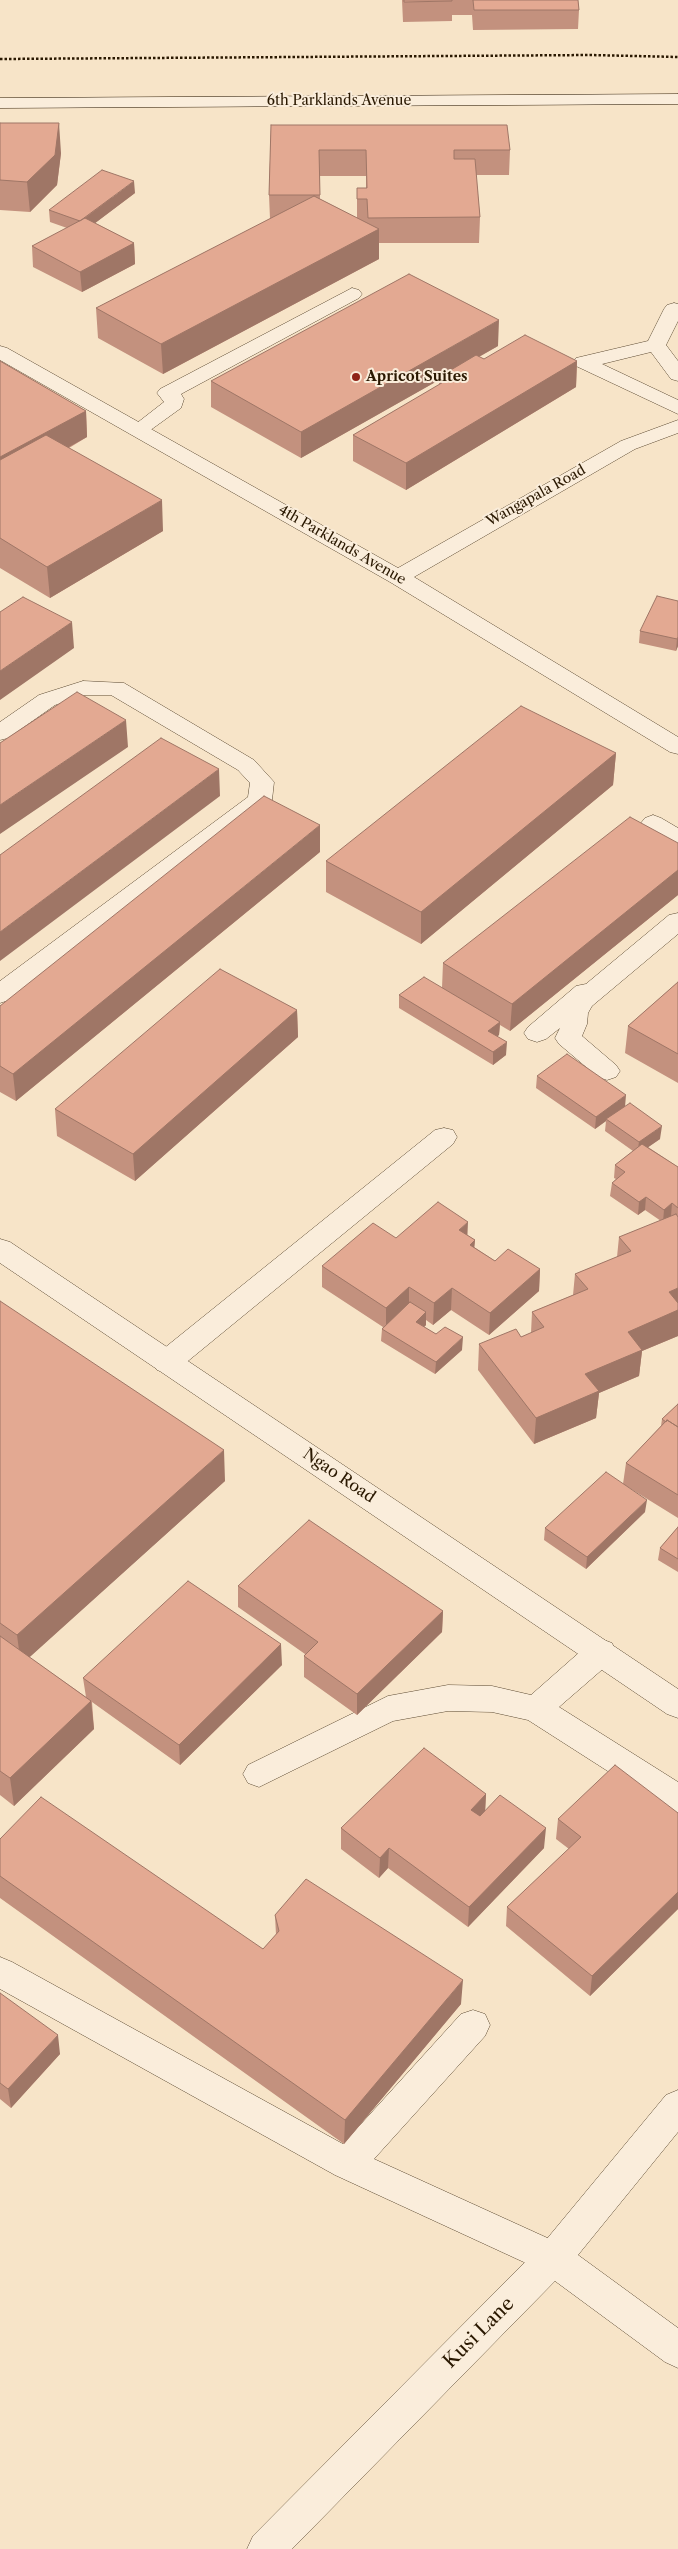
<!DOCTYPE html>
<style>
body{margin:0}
canvas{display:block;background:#f7e4c8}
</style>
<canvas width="678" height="2549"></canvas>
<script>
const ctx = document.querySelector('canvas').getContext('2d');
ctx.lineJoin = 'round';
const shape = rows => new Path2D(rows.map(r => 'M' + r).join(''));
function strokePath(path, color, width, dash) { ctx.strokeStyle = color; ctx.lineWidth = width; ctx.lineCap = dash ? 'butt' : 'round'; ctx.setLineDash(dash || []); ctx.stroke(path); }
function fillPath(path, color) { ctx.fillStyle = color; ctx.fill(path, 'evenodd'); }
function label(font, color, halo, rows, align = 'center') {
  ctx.font = font + ' "Libre Caslon Text",serif'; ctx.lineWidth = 4; ctx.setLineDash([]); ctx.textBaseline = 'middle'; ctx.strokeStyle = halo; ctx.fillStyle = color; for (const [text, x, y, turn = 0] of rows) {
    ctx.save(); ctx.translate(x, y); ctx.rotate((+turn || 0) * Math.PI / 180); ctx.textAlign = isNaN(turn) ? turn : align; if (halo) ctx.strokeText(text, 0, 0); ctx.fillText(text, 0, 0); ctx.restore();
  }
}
const lane = shape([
 [352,288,359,290,362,294,359,298,181,394,184,399,181,408,145,434,138,436,131,434,128,430,164,402,157,393,160,389,352,288],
 [674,303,678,304,678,321,666,345,678,361,678,381,671,379,651,352,602,364,678,400,678,414,576,366,573,362,576,358,648,341,664,309,667,305,674,303],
 [83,681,124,683,254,760,274,782,272,800,268,805,9,1000,0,1003,0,981,248,797,250,783,238,770,111,695,85,695,55,705,8,738,0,740,0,722,39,695,83,681],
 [653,815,661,818,678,828,678,847,669,845,645,828,641,823,645,818,653,815],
 [678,913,678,934,592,1006,588,1013,587,1024,582,1036,616,1065,620,1071,616,1077,607,1080,598,1077,559,1044,555,1038,560,1028,546,1039,537,1042,528,1039,524,1033,528,1027,576,986,586,984,669,915,678,913],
 [444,1128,453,1130,457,1137,453,1144,177,1370,167,1373,157,1370,153,1362,157,1354,435,1130,444,1128],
 [601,1639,612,1643,616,1652,612,1661,559,1707,678,1782,678,1813,667,1809,528,1720,492,1712,448,1711,393,1721,259,1787,248,1783,243,1774,248,1765,388,1696,448,1685,492,1686,531,1695,590,1643,601,1639],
 [0,1957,12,1962,343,2144,461,2014,473,2010,485,2014,490,2025,485,2036,374,2159,565,2246,571,2258,565,2270,553,2275,541,2270,335,2175,0,1989,0,1957]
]);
const street = shape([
 [0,346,7,348,398,568,621,441,678,420,678,433,635,449,414,577,678,737,678,754,670,752,390,582,0,360,0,346],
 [0,1239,10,1242,678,1689,678,1718,667,1714,0,1263,0,1239],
 [678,2090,678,2132,578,2255,678,2328,678,2368,665,2362,555,2281,292,2549,247,2549,253,2536,541,2246,666,2095,678,2090]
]);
const secondary = shape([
 [678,94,678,104,0,108,0,98,678,94]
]);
strokePath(lane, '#5d4b33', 1);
strokePath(street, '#5d4b33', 1);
strokePath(secondary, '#2a1801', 1);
strokePath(shape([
 [0,59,591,55,678,57]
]), '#2a1801', 2.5, [2.5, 2]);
fillPath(lane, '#faeddb');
fillPath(street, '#faeddb');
fillPath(secondary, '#faeddb');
fillPath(shape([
 [402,0,578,0,579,10,578,29,473,30,472,15,452,15,452,21,403,22],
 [0,123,61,153,57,185,30,212,0,210],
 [271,125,510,150,509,175,476,175,480,217,479,243,379,243,379,259,163,374,98,338,96,308,270,219,269,195],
 [320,176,366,176,366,188,357,188,357,218,320,199],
 [135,193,95,223,134,243,135,264,82,292,33,267,32,246,67,228,50,222,49,210],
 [498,346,479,357,484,359,577,361,576,387,406,490,353,461,353,435,439,385,439,380,301,458,211,407,211,381],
 [0,361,86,411,87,437,69,448,163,531,50,598,0,568],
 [678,601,678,646,676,651,639,643,640,631],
 [616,753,613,785,421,944,326,892,326,861],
 [678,843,678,895,510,1031,500,1025,499,1035,497,1036,506,1055,493,1065,399,1008,399,995,442,988,443,963],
 [320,852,16,1101,0,1092,0,1006],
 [678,982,678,1083,625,1053,628,1026],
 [297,1010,298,1037,135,1181,57,1136,55,1109],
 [537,1076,625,1107,660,1139,648,1147,678,1167,678,1336,642,1351,639,1376,599,1393,596,1418,534,1444,478,1370,479,1344,521,1337,531,1333,532,1312,573,1295,575,1274,617,1257,619,1237,661,1221,645,1210,638,1215,610,1196,612,1183,616,1179,614,1178,615,1165,633,1151,605,1131,606,1121,595,1129,536,1088],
 [467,1235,475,1240,474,1247,495,1261,540,1269,539,1291,489,1335,451,1310,433,1325,426,1320,426,1325,424,1327,462,1350,435,1374,381,1341,382,1329,383,1327,322,1287,322,1266,396,1238],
 [0,1301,225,1481,29,1657,86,1697,83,1678,282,1665,180,1765,92,1702,94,1729,14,1806,0,1795],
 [678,1404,678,1518,623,1484,626,1463,661,1426,662,1419],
 [645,1512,586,1569,544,1540,545,1528],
 [678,1527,678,1572,658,1560,660,1548],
 [238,1586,443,1611,442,1632,357,1715,304,1677,304,1656,305,1654,238,1607],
 [486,1794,485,1811,544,1848,468,1927,388,1868,379,1878,341,1849,341,1828],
 [678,1813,678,1909,590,1996,506,1926,507,1907,569,1849,556,1839,558,1819],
 [0,1839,263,1949,276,1935,275,1915,461,2004,344,2144,0,1898],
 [0,1993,60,2054,11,2108,0,2099]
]), '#c3917e');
fillPath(shape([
 [59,123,61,153,57,185,30,212,27,182],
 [134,181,135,193,82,233,81,221],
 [379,229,379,259,163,374,161,344],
 [134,243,135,264,82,292,80,272],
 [499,320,498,346,441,378,439,377,439,380,301,458,301,432],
 [577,361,576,387,406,490,406,463],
 [86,411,87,437,0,485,0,457],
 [162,500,163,531,50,598,47,567],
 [72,622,74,648,0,700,0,671],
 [678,637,678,646,676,651,677,639],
 [126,720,128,747,0,834,0,805],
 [616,753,613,785,421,944,421,912],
 [219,769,220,796,0,961,0,932],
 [320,825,320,852,16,1101,13,1074],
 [678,870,678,895,510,1031,512,1004],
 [297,1010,298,1037,135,1181,133,1154],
 [500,1022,499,1035,488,1044,488,1031],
 [507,1042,506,1055,493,1065,493,1052],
 [626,1095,625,1107,606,1119,606,1121,595,1129,596,1117],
 [662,1126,660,1139,637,1155,639,1142],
 [646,1197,645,1210,638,1215,639,1202],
 [672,1203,671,1216,663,1222,664,1210],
 [468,1222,467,1244,459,1230],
 [475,1240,473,1262,470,1245],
 [540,1269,539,1291,489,1335,490,1313],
 [409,1287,409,1309,386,1329,386,1308],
 [452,1288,451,1310,433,1325,434,1303],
 [678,1288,678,1336,642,1351,639,1376,599,1393,596,1418,534,1444,536,1418,585,1374,669,1292],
 [426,1312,426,1325,416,1335,416,1322],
 [463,1337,462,1350,435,1374,436,1362],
 [224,1450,225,1481,21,1665,17,1635],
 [647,1500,645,1512,586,1569,587,1557],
 [443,1611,442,1632,357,1715,357,1694],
 [281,1644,282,1665,180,1765,179,1745],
 [91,1701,94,1729,14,1806,10,1778],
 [486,1794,485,1814,469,1830,471,1810],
 [546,1828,544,1848,468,1927,469,1907],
 [389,1848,388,1868,379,1878,380,1858],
 [678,1892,678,1909,590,1996,592,1976],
 [463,1980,461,2004,344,2144,345,2120],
 [58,2035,60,2054,11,2108,8,2089]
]), '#9f7666');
const building = shape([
 [404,0,452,0,452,1,404,2,404,0],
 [473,0,578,0,579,10,474,10,473,0],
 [0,123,59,123,55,155,27,182,0,180,0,123],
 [271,125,507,125,510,150,454,150,454,159,475,159,480,217,368,218,367,199,357,199,357,188,367,188,366,150,319,150,320,195,269,195,271,125],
 [102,170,134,181,84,218,80,221,49,210,102,170],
 [314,196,379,229,161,344,96,308,314,196],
 [85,218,134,243,80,272,32,246,85,218],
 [409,274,499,320,301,432,211,381,409,274],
 [525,335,577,361,406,463,353,435,445,381,439,377,476,355,484,359,525,335],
 [0,361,86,411,0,457,0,361],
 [46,435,162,500,47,567,0,538,0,460,46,435],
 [657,596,678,601,678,637,677,639,640,631,657,596],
 [23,597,72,622,0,671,0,612,23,597],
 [77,692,126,720,0,805,0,743,77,692],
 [521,706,616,753,421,912,326,861,521,706],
 [161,738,219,769,0,932,0,855,161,738],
 [264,796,320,825,13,1074,0,1066,0,1006,264,796],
 [630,817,678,843,678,870,512,1004,443,963,630,817],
 [220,969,297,1010,133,1154,55,1109,220,969],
 [424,977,500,1022,488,1031,507,1042,493,1052,399,995,424,977],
 [678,982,678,1054,628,1026,678,982],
 [567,1054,626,1095,596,1117,537,1076,567,1054],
 [630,1103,662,1126,639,1142,606,1119,630,1103],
 [642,1144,678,1167,678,1208,672,1203,664,1210,646,1197,639,1202,612,1183,625,1172,615,1165,642,1144],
 [438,1202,468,1222,459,1230,475,1240,470,1245,495,1261,508,1249,540,1269,490,1313,452,1288,434,1303,409,1287,386,1308,322,1266,373,1223,396,1238,438,1202],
 [676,1214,678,1217,678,1288,669,1292,678,1303,678,1310,628,1332,642,1350,585,1374,599,1391,536,1418,479,1344,516,1329,521,1337,544,1327,532,1312,588,1289,575,1274,631,1251,619,1237,676,1214],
 [0,1301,224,1450,17,1635,0,1623,0,1301],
 [410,1302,426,1312,416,1322,436,1334,445,1327,463,1337,436,1362,382,1329,410,1302],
 [678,1404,678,1427,667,1420,666,1422,662,1419,678,1404],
 [667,1420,678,1427,678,1495,626,1463,667,1420],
 [606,1472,647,1500,587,1557,545,1528,606,1472],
 [309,1520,443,1611,357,1694,304,1656,318,1642,238,1586,309,1520],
 [678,1527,678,1559,660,1548,678,1527],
 [188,1581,281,1644,179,1745,83,1678,188,1581],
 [0,1636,91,1701,10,1778,0,1771,0,1636],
 [424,1748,486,1794,471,1810,480,1816,500,1795,546,1828,469,1907,389,1848,380,1858,341,1828,424,1748],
 [615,1765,678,1813,678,1892,592,1976,507,1907,581,1837,558,1819,615,1765],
 [41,1797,263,1949,279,1931,275,1915,306,1879,463,1980,345,2120,0,1876,0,1839,41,1797],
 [0,1993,58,2035,8,2089,0,2083,0,1993]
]);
fillPath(building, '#e3a992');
strokePath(building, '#9f7666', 1);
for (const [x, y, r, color] of [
 [356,377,5,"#8f2418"]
]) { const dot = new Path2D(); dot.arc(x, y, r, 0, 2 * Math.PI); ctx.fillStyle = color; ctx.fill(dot); strokePath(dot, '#faeddb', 2); }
label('14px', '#2a1801', '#faeddb', [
 ["6th Parklands Avenue",339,101],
 ["Wangapala Road",536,496,-29],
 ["4th Parklands Avenue",342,545,30]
]);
label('bold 14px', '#2a1801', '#faeddb', [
 ["Apricot Suites",366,377]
], 'left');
label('16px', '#2a1801', '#faeddb', [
 ["Ngao Road",339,1476,34]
]);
label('19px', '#2a1801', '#faeddb', [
 ["Kusi Lane",479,2333,-45]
]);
</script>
